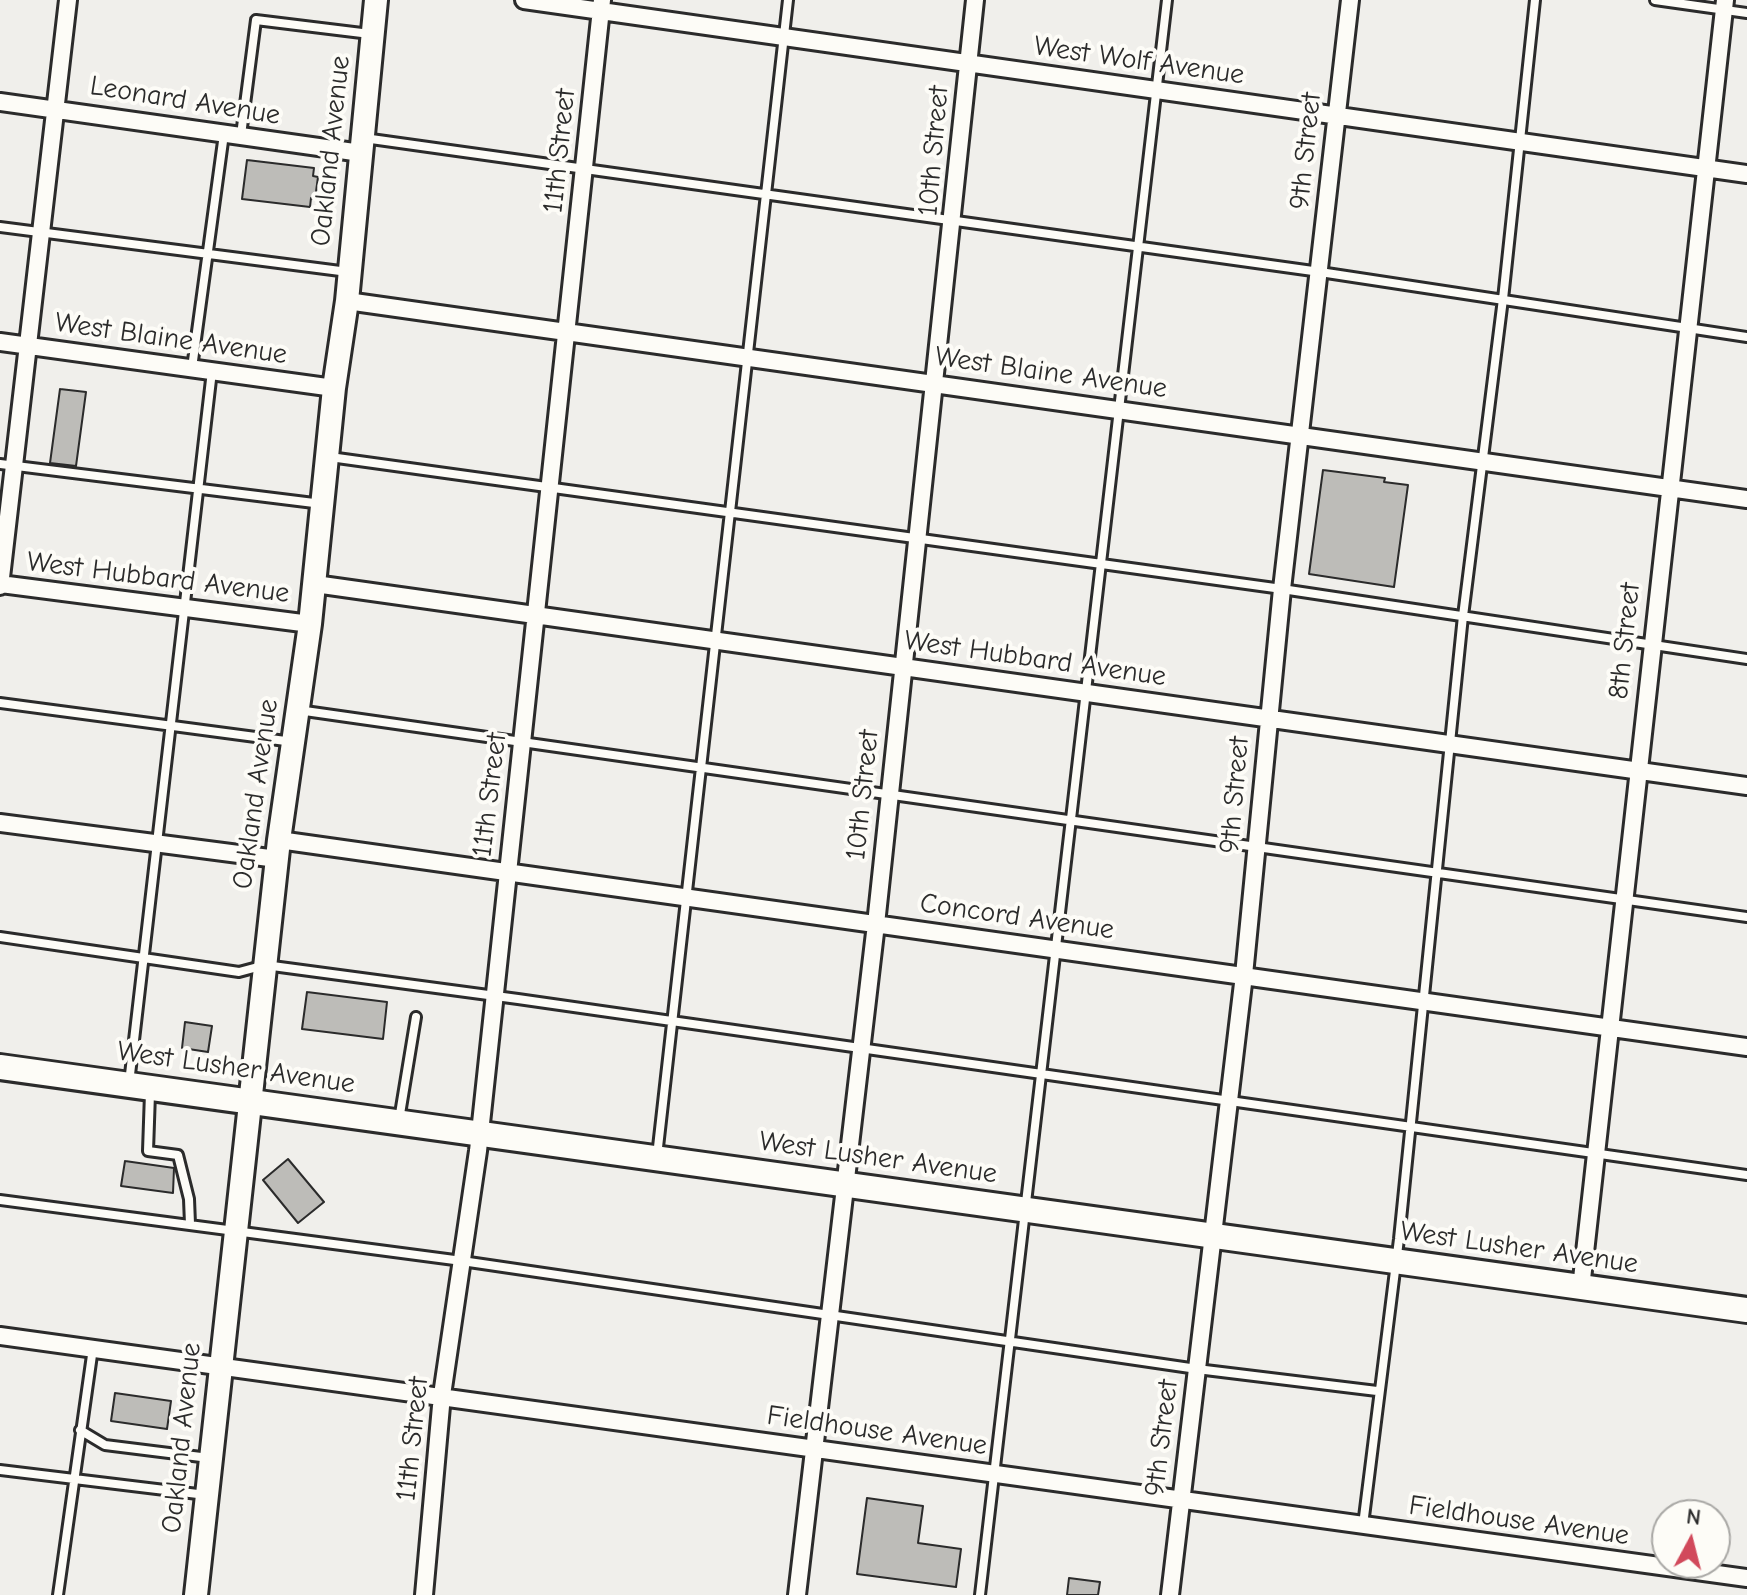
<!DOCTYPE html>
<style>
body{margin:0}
#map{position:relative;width:1747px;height:1595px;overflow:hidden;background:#f0efeb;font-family:"Comic Neue",sans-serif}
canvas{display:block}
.north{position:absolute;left:1651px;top:1499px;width:80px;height:80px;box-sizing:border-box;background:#fdfcf7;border:2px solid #a9a8a5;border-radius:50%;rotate:7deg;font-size:22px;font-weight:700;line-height:32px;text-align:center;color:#2b2b2b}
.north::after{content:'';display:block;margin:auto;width:28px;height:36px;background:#d1495b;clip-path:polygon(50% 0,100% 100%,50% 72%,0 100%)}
</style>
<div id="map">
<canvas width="1747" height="1595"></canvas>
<div class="north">N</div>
</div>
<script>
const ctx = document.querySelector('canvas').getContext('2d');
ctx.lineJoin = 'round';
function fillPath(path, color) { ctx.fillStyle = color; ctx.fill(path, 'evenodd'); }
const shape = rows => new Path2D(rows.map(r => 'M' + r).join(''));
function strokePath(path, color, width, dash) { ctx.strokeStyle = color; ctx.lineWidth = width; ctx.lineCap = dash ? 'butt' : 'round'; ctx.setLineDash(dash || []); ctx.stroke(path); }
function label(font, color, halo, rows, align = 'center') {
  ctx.font = font + ' "Comic Neue",sans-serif'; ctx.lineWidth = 8; ctx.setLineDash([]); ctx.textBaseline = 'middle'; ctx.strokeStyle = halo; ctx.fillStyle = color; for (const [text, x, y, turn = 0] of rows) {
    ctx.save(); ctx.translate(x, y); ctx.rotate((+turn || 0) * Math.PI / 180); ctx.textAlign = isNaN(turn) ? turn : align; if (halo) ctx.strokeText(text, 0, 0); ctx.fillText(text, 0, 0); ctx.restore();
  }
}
const building = shape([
 [247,160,314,168,313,176,318,177,315,199,311,198,310,207,242,199,247,160],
 [60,389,86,392,76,466,50,463,60,389],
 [1323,470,1385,478,1384,482,1408,485,1394,587,1309,574,1323,470],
 [307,992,387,1002,383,1039,302,1029,307,992],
 [185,1022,212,1026,208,1052,182,1048,185,1022],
 [288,1159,324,1202,298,1223,263,1180,288,1159],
 [125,1161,174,1168,173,1193,121,1186,125,1161],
 [115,1393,171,1401,167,1429,111,1421,115,1393],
 [867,1498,923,1506,918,1543,961,1549,956,1587,857,1574,867,1498],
 [1069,1578,1100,1582,1098,1595,1067,1595,1069,1578]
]);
fillPath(building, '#bdbcb8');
strokePath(building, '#2b2b2b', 2);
const lane = shape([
 [1655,0,1747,13],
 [241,135,256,20,370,34],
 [364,138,1320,272,1747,337],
 [0,227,348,272],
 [192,368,224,134],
 [330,457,1282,589,1747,659],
 [0,464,322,504],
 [0,703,293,742],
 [298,710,1747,917],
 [0,937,239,972,265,965,518,999,1747,1175],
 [129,1083,212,371],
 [150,1093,148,1151,178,1155,189,1199,190,1224],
 [399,1120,416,1017],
 [657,1156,788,0],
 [0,1200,462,1261,1197,1369,1377,1391],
 [80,1430,105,1445,209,1458],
 [0,1470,206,1495],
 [1363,1525,1399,1239,1463,616,1503,299,1535,0],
 [58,1595,93,1348],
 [980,1595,1167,0]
]);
const street = shape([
 [524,0,1747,174],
 [0,102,361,153],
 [347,301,1747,499],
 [0,342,334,388],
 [0,584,310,624],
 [315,584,1747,786],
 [0,586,68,0],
 [0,823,277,859],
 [279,840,1747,1047],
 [1581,1288,1725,0],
 [0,1336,1747,1578],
 [424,1595,442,1395,478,1151,602,0],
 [797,1595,876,924,975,0],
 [1170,1595,1244,975,1282,589,1350,0]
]);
const secondary = shape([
 [196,1595,279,840,310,624,334,388,347,301,376,0]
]);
const primary = shape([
 [0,1067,1747,1310]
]);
strokePath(lane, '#2b2b2b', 14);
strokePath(street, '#2b2b2b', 22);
strokePath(secondary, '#2b2b2b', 28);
strokePath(primary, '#2b2b2b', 30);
strokePath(lane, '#fdfcf7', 8);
strokePath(street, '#fdfcf7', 16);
strokePath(secondary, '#fdfcf7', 22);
strokePath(primary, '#fdfcf7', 24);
label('28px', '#2b2b2b', '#fdfcf7', [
 ["West Wolf Avenue",1139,61,8],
 ["Leonard Avenue",185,101,9],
 ["Oakland Avenue",331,151,-84],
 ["11th Street",560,151,-84],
 ["10th Street",934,151,-85],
 ["9th Street",1306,151,-84],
 ["West Blaine Avenue",171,339,8],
 ["West Blaine Avenue",1051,373,8],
 ["West Hubbard Avenue",158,578,7],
 ["8th Street",1625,641,-84],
 ["West Hubbard Avenue",1035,659,8],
 ["Oakland Avenue",256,794,-82],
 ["11th Street",490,795,-83],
 ["10th Street",863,795,-84],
 ["9th Street",1235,795,-85],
 ["Concord Avenue",1017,917,8],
 ["West Lusher Avenue",236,1068,8],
 ["West Lusher Avenue",878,1158,8],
 ["West Lusher Avenue",1519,1248,8],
 ["Fieldhouse Avenue",877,1431,8],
 ["Oakland Avenue",182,1438,-84],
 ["9th Street",1162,1438,-83],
 ["11th Street",413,1439,-84],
 ["Fieldhouse Avenue",1519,1521,8]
]);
</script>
